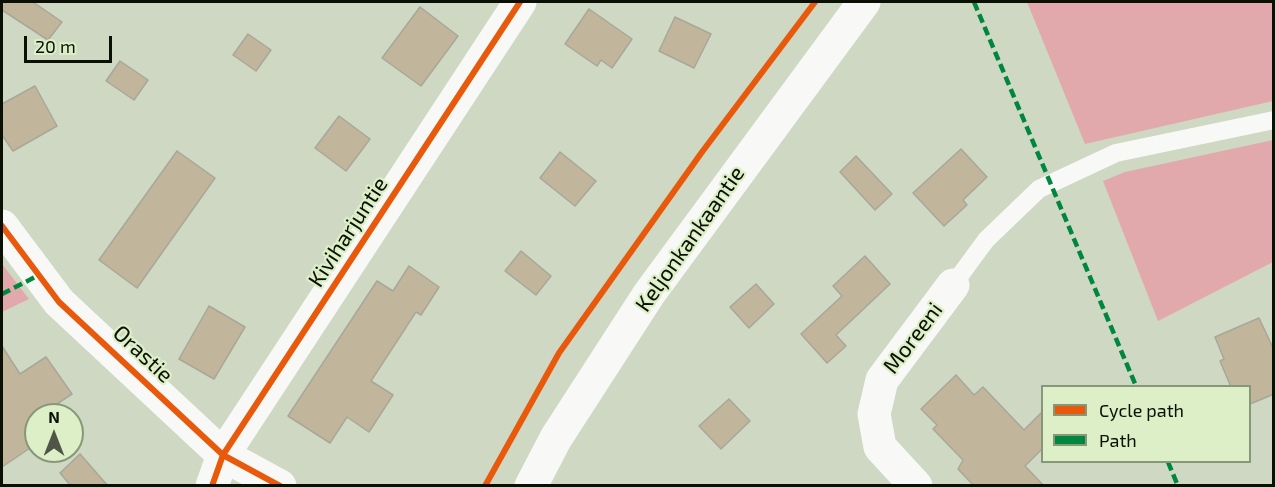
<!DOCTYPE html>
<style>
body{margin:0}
#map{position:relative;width:1275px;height:487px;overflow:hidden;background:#ced8c3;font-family:"Exo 2",sans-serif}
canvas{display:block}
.frame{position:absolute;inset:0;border:3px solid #0b1004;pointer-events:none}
.legend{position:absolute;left:1041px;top:385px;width:210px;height:78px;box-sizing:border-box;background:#dcefc7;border:2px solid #889679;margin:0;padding:8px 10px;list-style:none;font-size:18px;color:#0b1004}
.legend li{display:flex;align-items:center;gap:12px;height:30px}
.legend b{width:30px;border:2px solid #889679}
.north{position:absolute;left:24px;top:403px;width:60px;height:60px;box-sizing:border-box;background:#dcefc7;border:2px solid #889679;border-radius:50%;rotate:0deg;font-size:16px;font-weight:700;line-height:24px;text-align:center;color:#0b1004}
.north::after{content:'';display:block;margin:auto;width:21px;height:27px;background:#4f5647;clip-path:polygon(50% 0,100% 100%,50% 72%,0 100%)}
.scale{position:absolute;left:24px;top:36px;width:88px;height:27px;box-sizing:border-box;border:3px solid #0b1004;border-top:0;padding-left:8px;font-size:18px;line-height:21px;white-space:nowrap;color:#0b1004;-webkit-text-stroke:4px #dcefc7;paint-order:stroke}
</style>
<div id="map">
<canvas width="1275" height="487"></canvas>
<div class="frame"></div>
<ul class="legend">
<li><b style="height:8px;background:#e8590c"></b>Cycle path</li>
<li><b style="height:8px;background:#00873e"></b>Path</li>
</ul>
<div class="north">N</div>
<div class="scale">20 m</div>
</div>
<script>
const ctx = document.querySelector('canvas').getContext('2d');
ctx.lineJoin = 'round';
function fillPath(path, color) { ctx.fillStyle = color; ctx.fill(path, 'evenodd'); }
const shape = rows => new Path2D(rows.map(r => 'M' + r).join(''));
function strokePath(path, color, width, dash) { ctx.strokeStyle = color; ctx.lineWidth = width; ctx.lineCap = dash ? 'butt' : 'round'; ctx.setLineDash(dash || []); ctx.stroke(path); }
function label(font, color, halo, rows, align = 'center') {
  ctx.font = font + ' "Exo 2",sans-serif'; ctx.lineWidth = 4.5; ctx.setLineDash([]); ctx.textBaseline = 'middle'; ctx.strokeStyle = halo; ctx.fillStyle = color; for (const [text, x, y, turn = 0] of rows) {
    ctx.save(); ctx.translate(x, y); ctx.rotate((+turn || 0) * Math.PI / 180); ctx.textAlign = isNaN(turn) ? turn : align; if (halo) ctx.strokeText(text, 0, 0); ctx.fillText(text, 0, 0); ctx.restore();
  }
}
fillPath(shape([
 [1027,2,1273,2,1273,101,1085,144],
 [1273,140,1273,262,1158,321,1103,181,1125,172],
 [2,264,29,299,2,312]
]), '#e2a9ad');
const building = shape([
 [2,2,33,2,62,22,48,40,2,10,2,2],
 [420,7,458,36,421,86,382,58,420,7],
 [589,9,632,39,612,68,601,60,597,66,565,44,589,9],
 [675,17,711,34,694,68,659,51,675,17],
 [248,34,271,50,256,71,233,55,248,34],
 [120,61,148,80,134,100,106,81,120,61],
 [35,86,57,126,13,151,2,135,2,104,35,86],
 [339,116,370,139,346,171,315,148,339,116],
 [961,149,987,177,963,200,967,205,944,226,913,193,961,149],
 [177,151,215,178,137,288,99,260,177,151],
 [560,152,596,181,575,206,540,178,560,152],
 [856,156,892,194,875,210,840,172,856,156],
 [521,251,551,276,536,295,505,271,521,251],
 [865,256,890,284,836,335,846,346,827,363,801,334,842,296,833,286,865,256],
 [409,266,439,287,421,315,416,312,371,381,393,395,369,432,347,417,330,443,288,416,377,281,393,291,409,266],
 [756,284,774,304,749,328,730,307,756,284],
 [209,306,245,327,214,379,179,359,209,306],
 [1259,318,1274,350,1274,394,1250,404,1250,387,1231,387,1220,361,1224,359,1215,337,1259,318],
 [2,346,20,374,46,357,72,394,40,415,36,415,36,444,2,467,2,346],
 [956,375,974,395,983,387,1024,430,1042,412,1042,449,1025,466,1044,486,974,486,958,469,963,460,933,429,937,425,921,409,956,375],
 [729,399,750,421,721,449,699,426,729,399],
 [80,454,108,486,71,486,60,473,80,454]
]);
fillPath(building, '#c1b69b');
strokePath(building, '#a8a798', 1.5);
strokePath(shape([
 [953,285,986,240,1039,189,1116,153,1274,120]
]), '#f8f9f6', 18);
strokePath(shape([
 [2,226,59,302,223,455,280,486],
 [212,486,223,455,520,2],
 [916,486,880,447,874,414,882,380,953,285]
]), '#f8f9f6', 33);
strokePath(shape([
 [531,486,556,438,649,294,864,2]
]), '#f8f9f6', 33);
strokePath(shape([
 [974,2,1136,386],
 [2,294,39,275],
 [1168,462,1178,486]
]), '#00873e', 4.5, [9, 4.5]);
strokePath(shape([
 [2,226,59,302,223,455,280,486],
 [212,486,223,455,520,2],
 [485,486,559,353,702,152,815,2]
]), '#e8590c', 6);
label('22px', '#0b1004', '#dcefc7', [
 ["Kiviharjuntie",348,232,-57],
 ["Keljonkankaantie",690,239,-55],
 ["Moreeni",913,338,-53],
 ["Orastie",143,354,43]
]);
</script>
